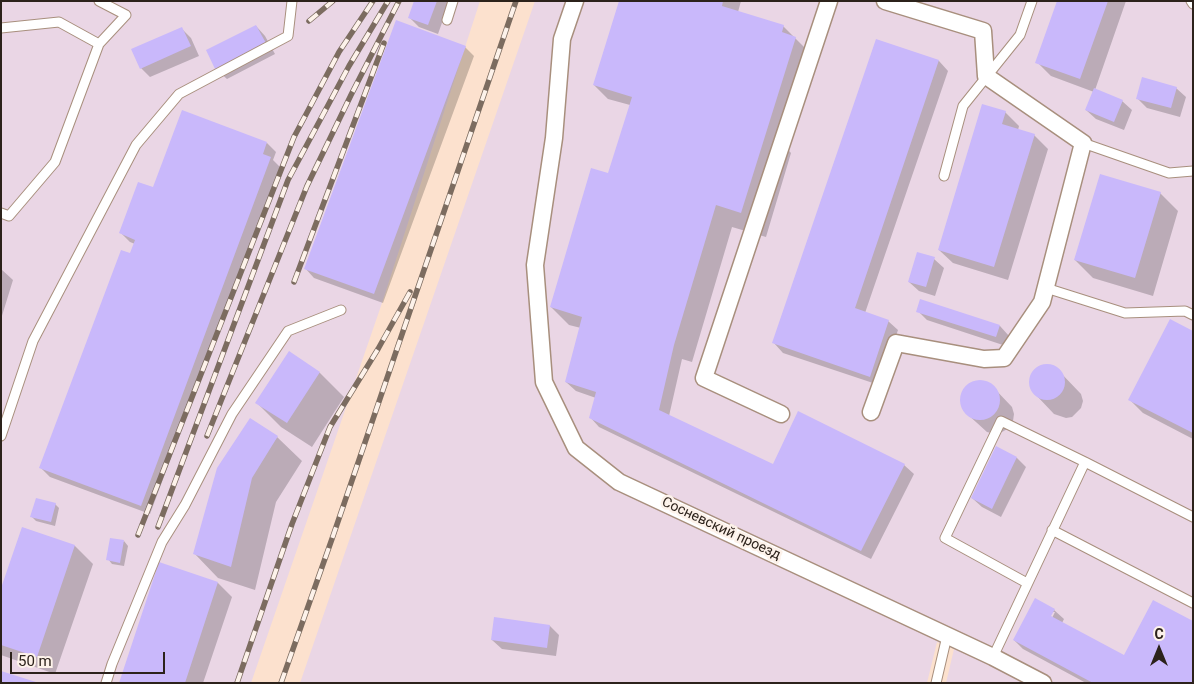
<!DOCTYPE html>
<meta charset="utf-8">
<style>
body{margin:0}
#map{position:relative;width:1194px;height:684px;overflow:hidden;background:#fce1ce;font-family:Roboto,sans-serif}
canvas{display:block}
.frame{position:absolute;inset:0;border:2px solid #2c221b;pointer-events:none}
.north{position:absolute;left:1134px;top:624px;width:50px;height:50px;-webkit-text-stroke:4px #fdf2ea;paint-order:stroke;rotate:0deg;font-size:14px;font-weight:700;line-height:20px;text-align:center;color:#2c221b}
.north::after{content:'';display:block;margin:auto;width:18px;height:22px;background:#2c221b;clip-path:polygon(50% 0,100% 100%,50% 72%,0 100%)}
.scale{position:absolute;left:10px;top:652px;width:155px;height:22px;box-sizing:border-box;border:2px solid #2c221b;border-top:0;padding-left:6px;font-size:15px;line-height:18px;white-space:nowrap;color:#2c221b;-webkit-text-stroke:4px #fdf2ea;paint-order:stroke}
</style>
<div id="map">
<canvas width="1194" height="684"></canvas>
<div class="frame"></div>
<div class="north">С</div>
<div class="scale">50 m</div>
</div>
<script>
const ctx = document.querySelector('canvas').getContext('2d');
ctx.lineJoin = 'round';
function fillPath(path, color) { ctx.fillStyle = color; ctx.fill(path, 'evenodd'); }
const shape = rows => new Path2D(rows.map(r => 'M' + r).join(''));
function strokePath(path, color, width, dash) { ctx.strokeStyle = color; ctx.lineWidth = width; ctx.lineCap = dash ? 'butt' : 'round'; ctx.setLineDash(dash || []); ctx.stroke(path); }
function label(font, color, halo, rows, align = 'center') {
  ctx.font = font + ' Roboto,sans-serif'; ctx.lineWidth = 5; ctx.setLineDash([]); ctx.textBaseline = 'middle'; ctx.strokeStyle = halo; ctx.fillStyle = color; for (const [text, x, y, turn = 0] of rows) {
    ctx.save(); ctx.translate(x, y); ctx.rotate((+turn || 0) * Math.PI / 180); ctx.textAlign = isNaN(turn) ? turn : align; if (halo) ctx.strokeText(text, 0, 0); ctx.fillText(text, 0, 0); ctx.restore();
  }
}
fillPath(shape([
 [1,1,480,1,382,303,251,683,1,683],
 [535,1,1193,1,1193,683,946,683,954,649,937,642,927,683,300,683]
]), '#ead6e5');
fillPath(shape([
 [416,1,447,1,449,3,438,34,419,27,410,18],
 [620,1,741,1,738,12,783,26,809,52,781,142,791,153,766,237,732,227,692,362,682,359,669,416,773,466,798,413,904,465,914,474,871,559,599,427,590,417,596,398,576,391,566,382,581,328,569,325,551,307,613,176,630,105,608,99,594,85],
 [1075,1,1126,1,1095,90,1122,101,1132,110,1124,130,1096,119,1086,110,1094,92,1051,76,1037,62],
 [256,26,265,36,275,54,227,79,217,70],
 [182,29,191,38,199,56,150,77,141,68],
 [877,41,939,61,948,71,865,313,888,321,898,330,879,385,783,353,774,343],
 [465,47,474,56,383,303,314,278,305,268],
 [1176,88,1186,97,1180,117,1147,108,1137,98],
 [1005,112,1019,126,1018,130,1034,135,1048,149,1008,280,953,263,939,250],
 [267,143,276,152,273,160,280,167,150,514,50,477,40,467,135,244,130,242,121,233,154,189],
 [1160,193,1178,211,1153,296,1093,278,1075,260],
 [934,259,944,268,935,296,919,291,909,282],
 [1,269,13,280,1,319],
 [918,311,1000,326,1009,336,1006,346,927,320],
 [1193,332,1193,439,1143,413,1129,399],
 [290,353,320,373,344,397,312,447,281,427,257,403],
 [1045,365,1052,366,1058,370,1081,394,1083,401,1081,408,1072,417,1066,418,1054,414,1036,395,1030,384,1030,377,1038,367],
 [978,382,986,383,992,386,1012,407,1014,414,1013,421,1009,428,1002,432,995,434,987,432,966,413,963,406,962,400,967,388],
 [277,437,302,461,276,502,255,590,218,578,194,553],
 [997,448,1017,458,1026,467,1001,517,982,507,972,498],
 [55,504,59,508,55,526,36,521,32,517],
 [23,528,75,546,93,564,55,674,1,655,1,592],
 [124,541,128,546,124,566,112,564,108,559],
 [160,564,218,583,232,597,203,683,120,683],
 [1054,610,1064,619,1062,623,1124,656,1193,683,1086,683,1023,649,1014,640],
 [1052,612,1055,612,1050,622,1047,621],
 [495,619,550,626,559,635,556,656,502,649,492,640]
]), '#0003');
fillPath(shape([
 [414,1,437,1,428,25,408,18],
 [619,1,723,1,722,6,784,25,782,32,796,37,741,213,716,205,674,345,659,410,773,464,798,411,905,464,861,551,589,418,596,392,565,382,582,317,550,307,591,168,608,173,632,97,593,85],
 [1057,1,1108,1,1080,79,1035,63],
 [396,20,466,46,374,294,304,269],
 [256,25,267,45,216,71,206,50],
 [182,27,191,46,140,69,131,49],
 [876,39,939,60,855,308,889,320,870,377,772,343],
 [1142,77,1177,87,1171,108,1136,99],
 [1094,88,1123,100,1114,122,1085,110],
 [982,104,1006,111,1002,124,1035,134,994,267,938,250],
 [182,110,267,142,263,154,271,157,141,506,39,468,121,250,130,253,135,240,119,233,138,182,153,187],
 [1100,174,1161,192,1135,278,1074,260],
 [917,252,935,257,926,287,908,282],
 [920,299,1000,325,996,337,916,312],
 [1170,319,1193,331,1193,433,1128,400],
 [289,351,320,372,287,423,255,403],
 '1029 382a18 18 0 1 1 36 0a18 18 0 1 1-36 0Z',
 '960 400a20 20 0 1 1 40 0a20 20 0 1 1-40 0Z',
 [250,418,278,436,252,478,231,567,193,554,217,468],
 [996,446,1017,457,992,509,971,498],
 [36,498,56,503,51,522,30,517],
 [22,527,75,545,37,657,1,645,1,588],
 [110,538,124,540,120,563,106,560],
 [159,562,218,582,185,683,119,683],
 [1035,598,1055,609,1051,616,1124,655,1153,600,1193,621,1193,683,1093,683,1013,640],
 [494,617,550,625,547,648,491,640],
 [1,671,36,682,36,683,1,683]
]), '#c9b8fb');
const lane = shape([
 [1191,1,1193,4],
 [447,20,453,1],
 [1,28,59,22,99,44,55,162,9,216,1,213],
 [99,44,126,15,99,1],
 [1083,143,1169,173,1193,171],
 [944,176,963,106,1020,35,1032,1],
 [1046,288,1125,313,1185,311,1193,315],
 [1,436,33,341,136,145,179,94,288,36,292,1],
 [1085,462,1193,517],
 [1052,530,1193,603],
 [993,657,1085,462,1001,421,945,538,1027,583],
 [106,683,112,664,162,542,185,505,232,414,288,331,341,310],
 [936,683,947,636]
]);
const street = shape([
 [575,1,562,39,554,138,535,265,544,382,576,448,619,482,993,657,1043,683],
 [871,412,896,343,984,359,1004,358,1042,302,1083,143,986,76,983,31,885,1],
 [781,414,704,378,829,1]
]);
strokePath(lane, '#a88f7d', 11);
strokePath(street, '#a88f7d', 19);
strokePath(lane, '#fff', 9);
strokePath(street, '#fff', 16);
const rail = shape([
 [309,21,333,1],
 [294,282,384,43],
 [207,436,307,186,351,95,399,1],
 [158,527,288,180,349,66,388,1],
 [138,535,294,137,339,52,373,1],
 [237,683,292,524,330,427,378,349,410,292],
 [281,683,333,536,516,1]
]);
strokePath(rail, '#7c6c60', 5.5);
strokePath(rail, '#fdf2ea', 4, [11]);
label('14px', '#2c221b', '#fdf2ea', [
 ["Сосневский проезд",721,529,25]
]);
</script>
